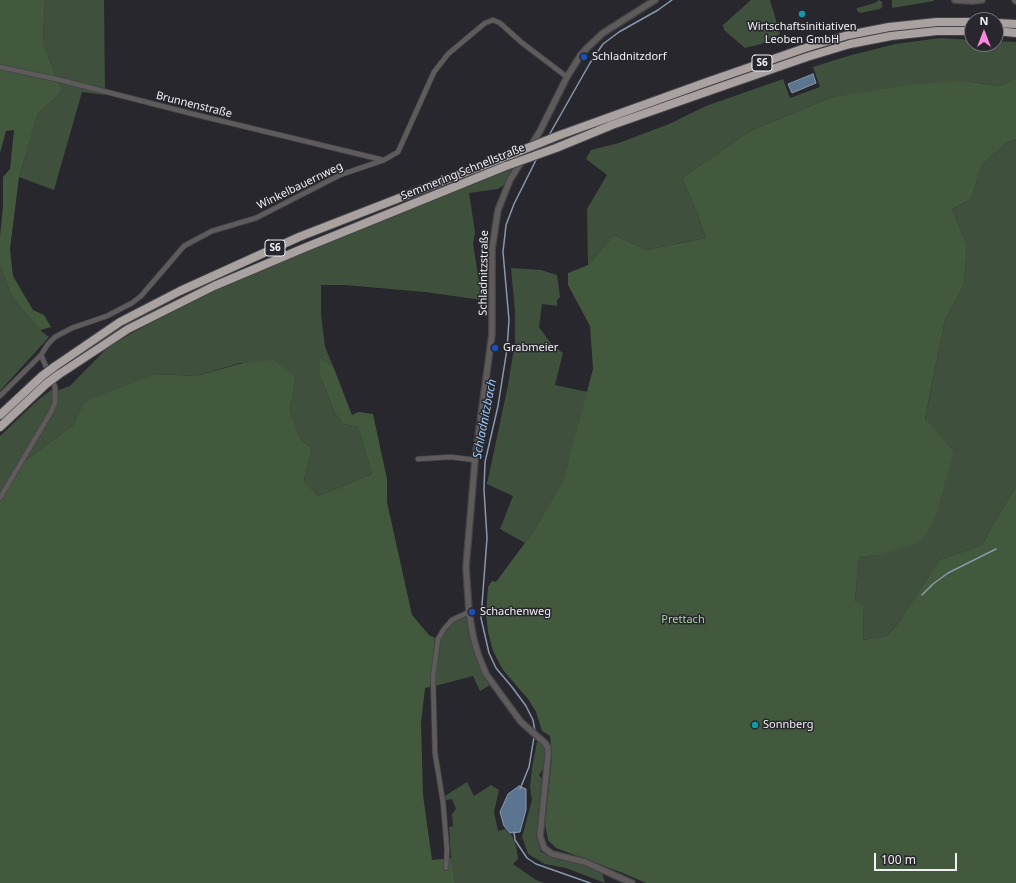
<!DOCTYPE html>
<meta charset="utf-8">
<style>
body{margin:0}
#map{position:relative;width:1016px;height:883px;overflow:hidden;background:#27272d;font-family:"Noto Sans",sans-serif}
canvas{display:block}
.north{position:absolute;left:964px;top:12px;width:40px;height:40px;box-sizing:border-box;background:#27272d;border:1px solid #77777d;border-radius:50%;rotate:0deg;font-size:11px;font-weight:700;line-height:16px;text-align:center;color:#f0f0f5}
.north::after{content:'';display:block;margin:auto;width:14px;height:18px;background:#fe86e1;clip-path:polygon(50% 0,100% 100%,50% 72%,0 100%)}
.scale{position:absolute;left:874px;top:853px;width:83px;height:18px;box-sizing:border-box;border:2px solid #f0f0f5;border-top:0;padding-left:5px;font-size:12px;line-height:14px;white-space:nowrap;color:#f0f0f5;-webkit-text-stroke:3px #27272d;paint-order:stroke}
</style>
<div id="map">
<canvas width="1016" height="883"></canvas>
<div class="north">N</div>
<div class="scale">100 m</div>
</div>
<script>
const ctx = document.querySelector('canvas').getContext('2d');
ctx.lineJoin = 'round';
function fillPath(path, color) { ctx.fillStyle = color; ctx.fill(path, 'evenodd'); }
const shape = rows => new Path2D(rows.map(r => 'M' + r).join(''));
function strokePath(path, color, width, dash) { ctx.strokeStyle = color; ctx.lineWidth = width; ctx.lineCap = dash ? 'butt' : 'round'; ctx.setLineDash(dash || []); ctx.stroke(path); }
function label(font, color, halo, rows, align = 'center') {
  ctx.font = font + ' "Noto Sans",sans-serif'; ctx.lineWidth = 3; ctx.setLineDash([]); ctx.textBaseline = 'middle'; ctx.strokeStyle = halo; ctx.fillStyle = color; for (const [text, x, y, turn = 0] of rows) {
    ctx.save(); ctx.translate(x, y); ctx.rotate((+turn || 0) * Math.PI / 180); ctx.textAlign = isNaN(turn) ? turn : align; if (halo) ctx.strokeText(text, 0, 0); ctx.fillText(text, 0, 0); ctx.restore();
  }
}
fillPath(shape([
 [45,0,104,0,105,95,82,92,54,190,19,177,38,114,62,91,43,43],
 [751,0,770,0,780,34,761,44,745,48,724,30,723,25],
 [879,0,882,2,882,7,880,9,860,13,857,11,857,8,875,3],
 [892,0,934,0,934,1,892,8],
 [940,38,972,40,972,44,996,44,996,41,1016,42,1016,78,999,86,965,81,832,97,750,131,682,178,696,210,706,238,646,250,614,235,588,265,587,209,607,175,586,159,591,150,619,143,669,124,706,106,783,79,790,98,820,87,813,67,848,56,895,44],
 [1016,139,1016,486,996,519,982,545,939,560,897,625,886,636,863,640,864,605,855,602,859,557,876,555,954,451,925,420,945,320,964,285,967,245,952,209,971,199,982,165,1006,143],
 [512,169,504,185,498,189,469,193,475,232,473,244,482,300,425,292,345,285,321,285,321,314,325,347,333,366,320,358,320,376,335,413,343,424,358,427,372,474,318,496,304,481,312,448,301,440,290,410,296,377,240,363,196,376,156,374,82,405,74,424,25,461,0,499,0,436,38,400,55,387,56,391,70,386,109,346,191,300,258,271,409,209],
 [0,265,12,297,40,330,49,337,0,391],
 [511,268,541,270,557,275,560,297,557,300,557,306,542,304,539,327,552,345,563,353,555,385,588,392,564,478,533,532,525,543,500,529,513,496,487,484,508,385,515,342,515,311],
 [465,616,467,616,475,655,484,676,490,685,480,691,473,676,435,686,435,677,440,639,454,621],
 [537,742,541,742,544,747,545,755,543,769,539,775,542,779,537,827,538,843,541,852,551,856,594,868,602,873,605,883,566,868,545,864,528,854,522,837,532,800,530,787,532,768],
 [467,782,474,796,491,785,499,790,494,812,498,831,505,829,512,836,516,846,518,859,513,864,536,880,544,883,455,883,451,858,449,827,453,826,452,814,456,809,452,799,446,800,445,796]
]), '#3f513c');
fillPath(shape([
 [0,0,45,0,43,43,62,91,38,114,19,177,10,249,13,276,33,310,44,315,51,327,40,330,12,297,0,265,0,236,3,207,3,177,10,169,14,130,6,131,0,153],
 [1016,78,1016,139,1006,143,982,165,971,199,952,209,967,245,964,285,945,320,925,419,954,451,934,522,919,543,876,555,859,557,855,601,864,605,863,640,886,636,897,625,939,560,982,545,996,519,1016,486,1016,883,646,883,623,873,556,848,548,840,545,824,552,757,550,736,542,731,536,712,528,699,503,670,493,651,488,632,486,614,488,587,492,581,496,582,533,532,564,478,593,369,590,326,568,285,568,273,588,265,614,235,646,250,706,238,696,210,682,178,750,131,832,97,916,84,965,81,999,86],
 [320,358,333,366,352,415,358,412,373,414,387,479,387,502,412,615,429,635,435,638,430,687,425,688,421,723,423,795,432,860,451,858,455,883,0,883,0,499,25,461,74,424,82,405,91,399,156,374,196,376,239,364,273,360,296,377,290,410,301,440,312,448,304,481,318,496,372,474,358,427,343,424,335,413,320,376]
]), '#42593e');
const water = shape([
 [813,74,816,83,792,93,788,84,813,74],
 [519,786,526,789,526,810,520,832,510,833,504,826,500,812,508,794,519,786]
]);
fillPath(water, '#5b748f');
strokePath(water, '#8899ae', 1);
strokePath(shape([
 [548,137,590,63,603,44,619,32,658,10,672,0],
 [922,595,933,584,948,573,996,549],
 [535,731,533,720,526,706,512,687,496,668,489,653,481,618,487,538,484,490,485,462,498,406,507,349,509,320,503,252,506,225,514,204,537,158],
 [520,789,529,767,534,737],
 [514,832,515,840,527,858,536,864,590,883]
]), '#8899ae', 1.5);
const minor = shape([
 [0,67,56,79,197,115,383,160],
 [0,396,41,355,48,344,55,337,72,328,107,316,132,303,141,296,184,246,212,231,256,218,340,175,384,160,398,152,434,72,448,54,485,23,493,20,500,23,521,42,567,77],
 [418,459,451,457,475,460],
 [0,498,51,412,55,403,55,387,41,355],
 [446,868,447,850,443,802,435,753,433,677,438,639,444,629,452,620,469,612]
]);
const tertiary = shape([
 [955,0,972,1,982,0],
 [1015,0,1016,1],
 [632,883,585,862,552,854,544,848,540,836,548,756,548,748,545,743,521,722,486,674,478,654,473,636,469,612,466,567,475,460,492,334,492,249,498,210,510,180,540,131,567,77,580,56,587,48,603,33,655,0]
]);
const motorway = shape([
 [996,23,1016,24],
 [996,31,1016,33],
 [560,135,707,82,805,48,848,35,889,27,937,22,972,22],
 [556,148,612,125,709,91,807,57,850,44,891,36,937,31,972,31],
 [54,367,120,322,180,291,299,237,510,155],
 [58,375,128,329,214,286,304,248,506,166],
 [0,415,42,376],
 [0,427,46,384]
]);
strokePath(minor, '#434349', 6);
strokePath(tertiary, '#434349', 8);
strokePath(motorway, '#434349', 10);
strokePath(minor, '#5f5b5b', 4.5);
strokePath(tertiary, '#5f5b5b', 5.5);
strokePath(motorway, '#aaa1a1', 8);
const motorwayBridge = shape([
 [510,155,560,135],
 [506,166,556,148],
 [42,376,54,367],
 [46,384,58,375]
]);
strokePath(motorwayBridge, '#434349', 10, []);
strokePath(motorwayBridge, '#aaa1a1', 8);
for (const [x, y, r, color] of [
 [802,14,4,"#0f9aa8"],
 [584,57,4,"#1a4fb4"],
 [495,348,4,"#1a4fb4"],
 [472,612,4,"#1a4fb4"],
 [755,725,4,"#0f9aa8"]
]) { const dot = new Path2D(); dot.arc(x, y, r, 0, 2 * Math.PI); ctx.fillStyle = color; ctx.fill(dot); strokePath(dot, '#27272d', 1.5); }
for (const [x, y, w] of [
 [762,63,20],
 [275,248,20]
]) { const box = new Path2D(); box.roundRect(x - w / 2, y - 8, w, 16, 3); ctx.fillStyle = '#27272d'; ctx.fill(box); strokePath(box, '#f0f0f5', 1); }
label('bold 10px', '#f0f0f5', null, [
 ["S6",762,63],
 ["S6",275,248]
]);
label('11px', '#f0f0f5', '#27272d', [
 ["Wirtschaftsinitiativen",802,27,"center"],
 ["Leoben GmbH",802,40,"center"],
 ["Schladnitzdorf",592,57],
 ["Grabmeier",503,348],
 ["Schachenweg",480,612],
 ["Sonnberg",763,725]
], 'left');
label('11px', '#f0f0f5', '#27272d', [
 ["Brunnenstraße",194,105,14],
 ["Semmering Schnellstraße",463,172,-22],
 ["Winkelbauernweg",300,186,-26],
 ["Schladnitzstraße",484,273,-89]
]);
label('11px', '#a9d4a2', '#27272d', [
 ["Prettach",683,620]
]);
label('italic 12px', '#9bc8f7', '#27272d', [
 ["Schladnitzbach",485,419,-79]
]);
</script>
